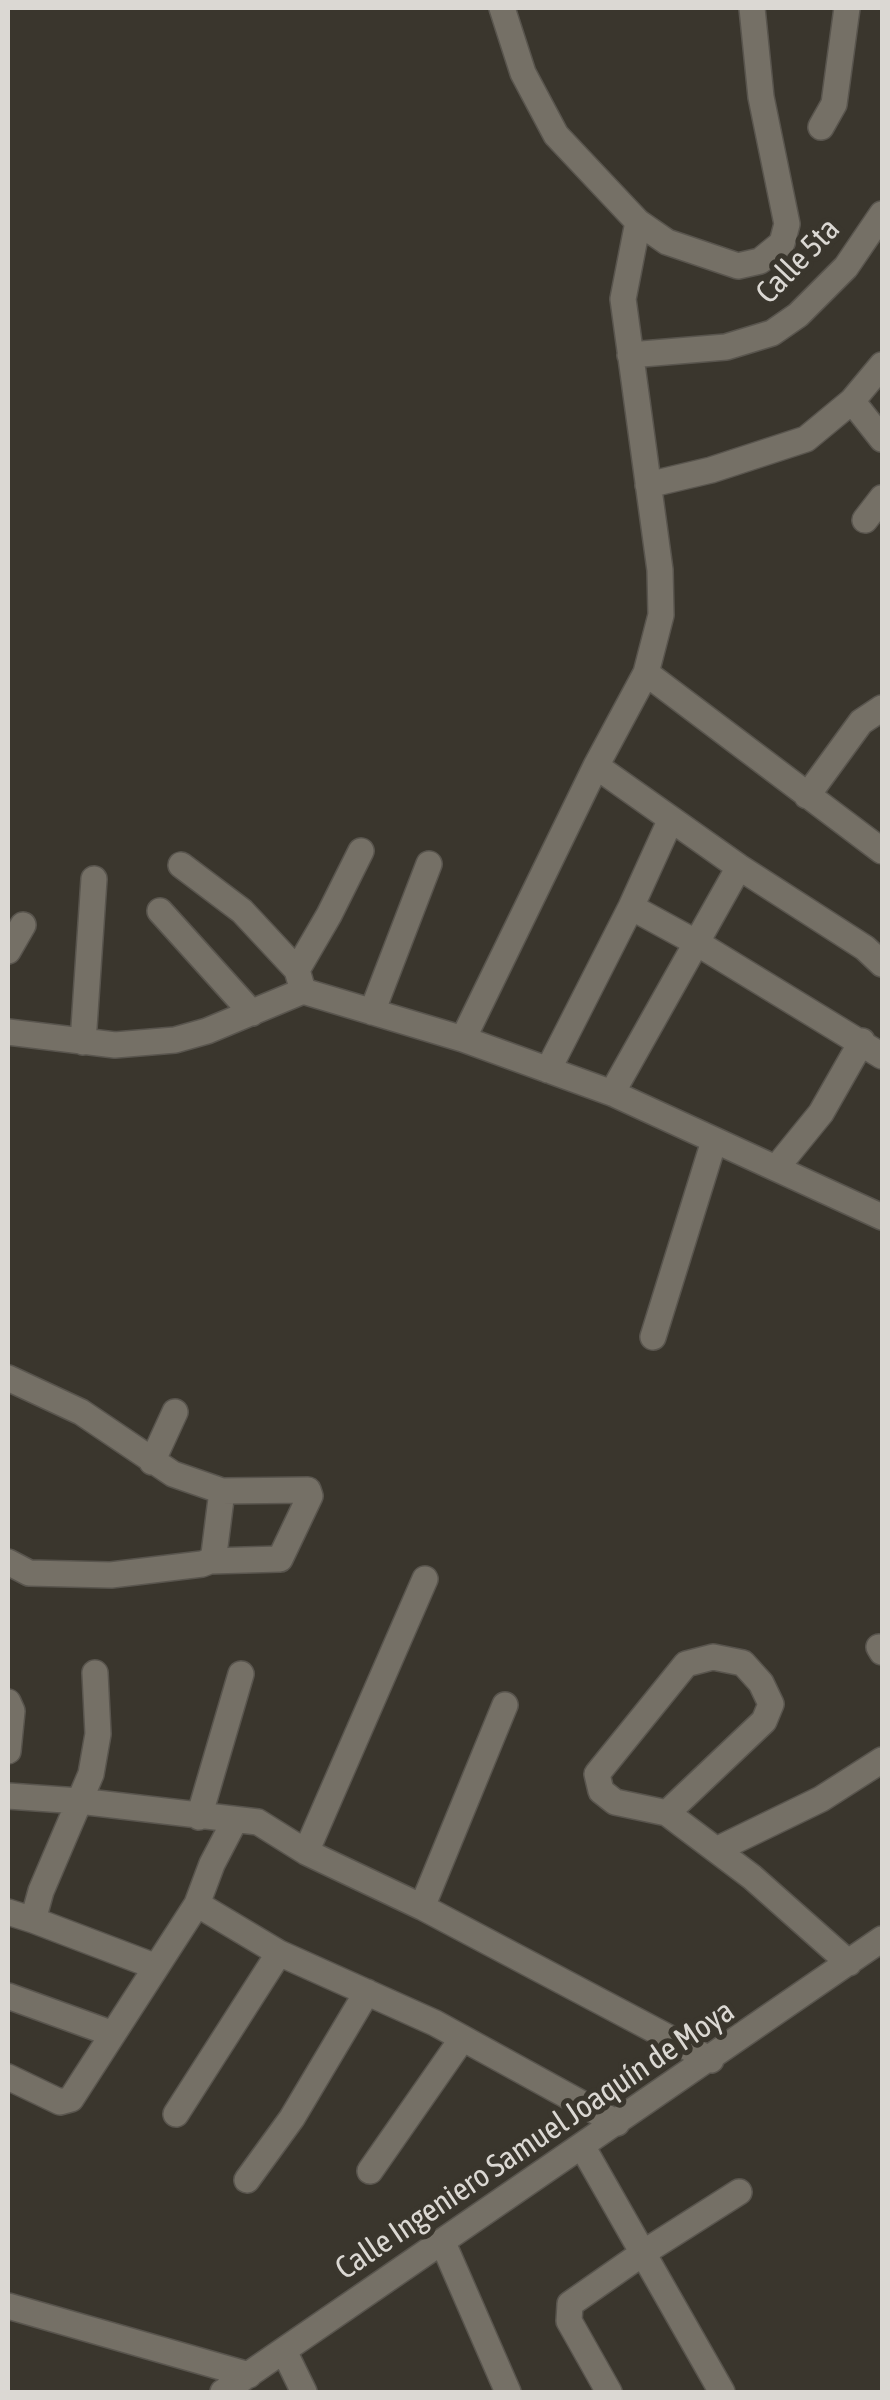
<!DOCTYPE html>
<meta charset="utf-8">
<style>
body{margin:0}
#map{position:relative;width:890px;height:2400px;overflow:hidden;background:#3a362d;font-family:"Asap Condensed",sans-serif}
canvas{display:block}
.frame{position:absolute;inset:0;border:10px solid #dbd8d3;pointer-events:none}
</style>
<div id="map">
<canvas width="890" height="2400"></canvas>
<div class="frame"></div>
</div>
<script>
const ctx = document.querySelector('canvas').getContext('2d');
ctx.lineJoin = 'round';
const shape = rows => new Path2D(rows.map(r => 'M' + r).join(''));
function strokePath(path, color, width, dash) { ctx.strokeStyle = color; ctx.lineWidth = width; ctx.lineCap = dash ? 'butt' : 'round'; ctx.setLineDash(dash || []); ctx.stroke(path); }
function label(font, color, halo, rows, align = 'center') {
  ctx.font = font + ' "Asap Condensed",sans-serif'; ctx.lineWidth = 10; ctx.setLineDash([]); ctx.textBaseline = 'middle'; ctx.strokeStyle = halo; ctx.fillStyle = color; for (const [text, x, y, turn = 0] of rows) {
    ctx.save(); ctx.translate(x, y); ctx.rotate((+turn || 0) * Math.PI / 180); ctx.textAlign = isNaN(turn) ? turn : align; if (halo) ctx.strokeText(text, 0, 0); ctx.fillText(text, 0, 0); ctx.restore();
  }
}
const minor = shape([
 [502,8,523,73,556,135,638,222,667,242,738,266,760,261,782,243,787,224,761,97,752,8],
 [821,127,834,104,847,8],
 [630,355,726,347,772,333,798,315,846,267,882,214],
 [852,401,882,439],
 [648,485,711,470,806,439,852,401,882,365],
 [865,520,882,498],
 [646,673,882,851],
 [596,766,739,867,865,948,882,964],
 [807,796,861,722,882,708],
 [181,865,242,911,297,970],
 [631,907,697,943,882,1056],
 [160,911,252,1013],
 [8,951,23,925],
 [303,991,297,970,329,915,361,851],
 [372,1012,429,864],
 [8,1032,115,1045,175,1040,207,1031,303,991,463,1039,612,1093,882,1217],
 [463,1039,596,766,646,673,661,615,660,570,623,299,638,222],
 [83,1042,94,879],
 [548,1070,631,907,671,819],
 [612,1093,739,867],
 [777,1167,821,1113,862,1041],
 [653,1337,714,1141],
 [8,1378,81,1412,173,1474,222,1491,308,1490,310,1496,280,1559,210,1561],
 [152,1462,175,1412],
 [8,1562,29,1573,111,1575,202,1564,210,1561,214,1554,222,1491],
 [879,1647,882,1652],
 [8,1702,12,1711,8,1751],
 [8,1796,79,1801,258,1822,306,1852,422,1907,711,2060],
 [667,1813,764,1721,771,1704,761,1683,743,1663,713,1657,686,1664,597,1774,601,1791,615,1802,667,1813,752,1877,849,1963],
 [199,1817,241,1674],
 [718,1849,821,1799,882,1760],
 [306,1852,425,1579],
 [197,1904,279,1953,435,2023,617,2123],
 [422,1907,505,1705],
 [8,1912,33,1920,41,1891,91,1774,98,1734,95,1673],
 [33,1920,154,1966],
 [8,1996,113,2034],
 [8,2077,60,2102,71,2099,197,1904,212,1864,235,1820],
 [176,2114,279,1953],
 [582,2146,722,2392],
 [370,2171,462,2039],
 [247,2180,292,2118,367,1992],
 [443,2243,508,2392],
 [8,2306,249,2375],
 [284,2351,304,2392],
 [223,2392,882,1939],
 [609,2392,569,2321,570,2304,643,2253,739,2192]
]);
strokePath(minor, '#59554e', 28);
strokePath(minor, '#757066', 25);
label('32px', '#dbd8d3', '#3a362d', [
 ["Calle 5ta",798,261,-46],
 ["Calle Ingeniero Samuel Joaquín de Moya",535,2140,-34]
]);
</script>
